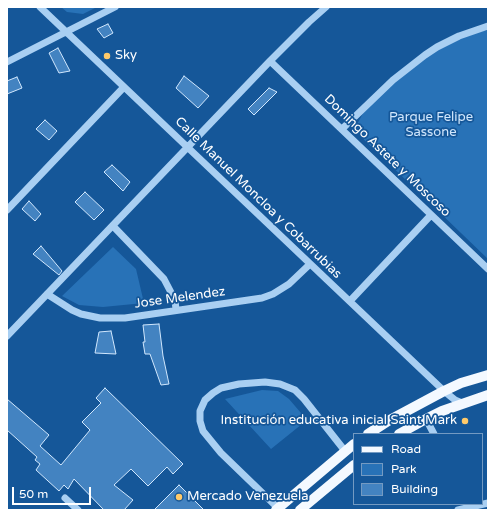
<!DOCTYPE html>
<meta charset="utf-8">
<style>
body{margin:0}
#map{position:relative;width:495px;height:517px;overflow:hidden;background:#155799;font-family:"Varela Round",sans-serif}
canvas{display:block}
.frame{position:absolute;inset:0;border:8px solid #fff;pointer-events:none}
.legend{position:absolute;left:353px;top:433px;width:130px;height:72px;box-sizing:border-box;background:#155799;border:1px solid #739ac2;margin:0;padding:5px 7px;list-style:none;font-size:12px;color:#fff}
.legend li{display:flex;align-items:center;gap:8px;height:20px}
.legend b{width:20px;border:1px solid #739ac2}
.scale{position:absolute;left:12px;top:487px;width:79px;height:18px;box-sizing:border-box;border:2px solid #fff;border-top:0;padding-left:5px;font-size:12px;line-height:14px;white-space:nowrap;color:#fff;-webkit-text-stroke:3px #155799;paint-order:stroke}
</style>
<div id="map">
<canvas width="495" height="517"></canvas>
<div class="frame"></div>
<ul class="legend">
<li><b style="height:5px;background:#f4f9ff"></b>Road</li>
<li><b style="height:11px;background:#2872b7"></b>Park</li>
<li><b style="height:11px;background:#4383c1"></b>Building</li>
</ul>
<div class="scale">50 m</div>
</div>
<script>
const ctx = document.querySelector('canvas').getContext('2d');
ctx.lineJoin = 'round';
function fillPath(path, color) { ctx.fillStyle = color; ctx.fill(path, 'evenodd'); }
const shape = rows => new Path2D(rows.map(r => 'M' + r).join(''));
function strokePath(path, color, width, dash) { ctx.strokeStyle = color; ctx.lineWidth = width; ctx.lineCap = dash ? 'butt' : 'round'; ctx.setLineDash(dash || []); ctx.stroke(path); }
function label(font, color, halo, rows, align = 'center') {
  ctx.font = font + ' "Varela Round",sans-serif'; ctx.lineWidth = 3.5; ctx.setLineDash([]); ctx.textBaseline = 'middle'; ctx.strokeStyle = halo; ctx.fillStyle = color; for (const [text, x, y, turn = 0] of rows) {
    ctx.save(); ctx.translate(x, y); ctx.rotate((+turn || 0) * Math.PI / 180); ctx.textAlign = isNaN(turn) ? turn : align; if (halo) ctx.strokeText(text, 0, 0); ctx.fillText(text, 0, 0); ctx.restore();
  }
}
fillPath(shape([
 [61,7,97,7,83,14,67,12],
 [488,30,488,259,354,130,368,104,435,49,467,34],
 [113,247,136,269,144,303,103,307,79,305,62,296],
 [262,390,278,391,289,399,307,420,271,449,225,399]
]), '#2872b7');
const building = shape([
 [108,24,113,33,104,38,97,29,108,24],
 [58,48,70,71,59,73,49,53,58,48],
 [184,76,209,96,198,108,176,88,184,76],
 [17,77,22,88,7,94,7,81,17,77],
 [269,88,277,92,254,115,248,109,269,88],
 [45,120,57,131,49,140,36,129,45,120],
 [112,165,130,182,123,191,104,172,112,165],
 [85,192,104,210,94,220,75,202,85,192],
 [29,201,41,214,35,221,22,209,29,201],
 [41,246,62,271,59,275,33,254,41,246],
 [159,324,163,356,169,384,161,385,150,354,145,354,143,342,145,342,143,325,159,324],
 [111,331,116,354,95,353,99,332,111,331],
 [105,388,183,464,173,474,167,467,148,486,131,469,114,485,133,500,124,510,104,510,74,479,68,489,64,485,59,491,36,470,40,464,35,460,37,457,7,430,7,399,49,435,40,446,61,465,90,430,82,422,101,403,96,398,105,388],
 [179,485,204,510,154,510,179,485]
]);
fillPath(building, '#4383c1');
strokePath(building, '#d1e7fd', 1);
strokePath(shape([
 [40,7,444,391,455,400,462,403],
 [270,61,488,269],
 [7,62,115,7],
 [342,129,393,80,425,55,437,47,459,36,488,26],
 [7,210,124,87],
 [113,226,164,279,175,300,176,310],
 [47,294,72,310,81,314,100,318,125,318,262,298,273,294,289,284,310,264],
 [350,301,431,215],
 [7,336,270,61,309,22,326,7],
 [426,419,434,434],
 [65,498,78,510],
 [280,510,221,453,203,431,200,421,200,411,205,400,213,393,221,388,239,384,265,382,280,384,295,390,304,399,345,451],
 [458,510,488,503]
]), '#a9cff2', 7);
strokePath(shape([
 [368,434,388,421,444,391,461,383,488,375],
 [399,434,426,419,442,411,488,395],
 [276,510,354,444],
 [300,510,354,465]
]), '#f4f9ff', 10);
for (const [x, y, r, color] of [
 [107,56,4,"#ffca6a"],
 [465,421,4,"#ffca6a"],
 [179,497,4,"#ffca6a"]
]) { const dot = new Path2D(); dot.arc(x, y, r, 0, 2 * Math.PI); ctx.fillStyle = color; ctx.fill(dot); strokePath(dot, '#155799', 1.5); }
label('13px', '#fff', '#155799', [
 ["Sky",115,56],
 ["Institución educativa inicial Saint Mark",457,421,"right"],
 ["Mercado Venezuela",187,497]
], 'left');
label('13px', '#d1e7fd', '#155799', [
 ["Parque Felipe",431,118],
 ["Sassone",431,133]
]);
label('13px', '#fff', '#155799', [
 ["Domingo Astete y Moscoso",387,156,44],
 ["Calle Manuel Moncloa y Cobarrubias",258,198,44],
 ["Jose Melendez",180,298,-8]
]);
</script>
